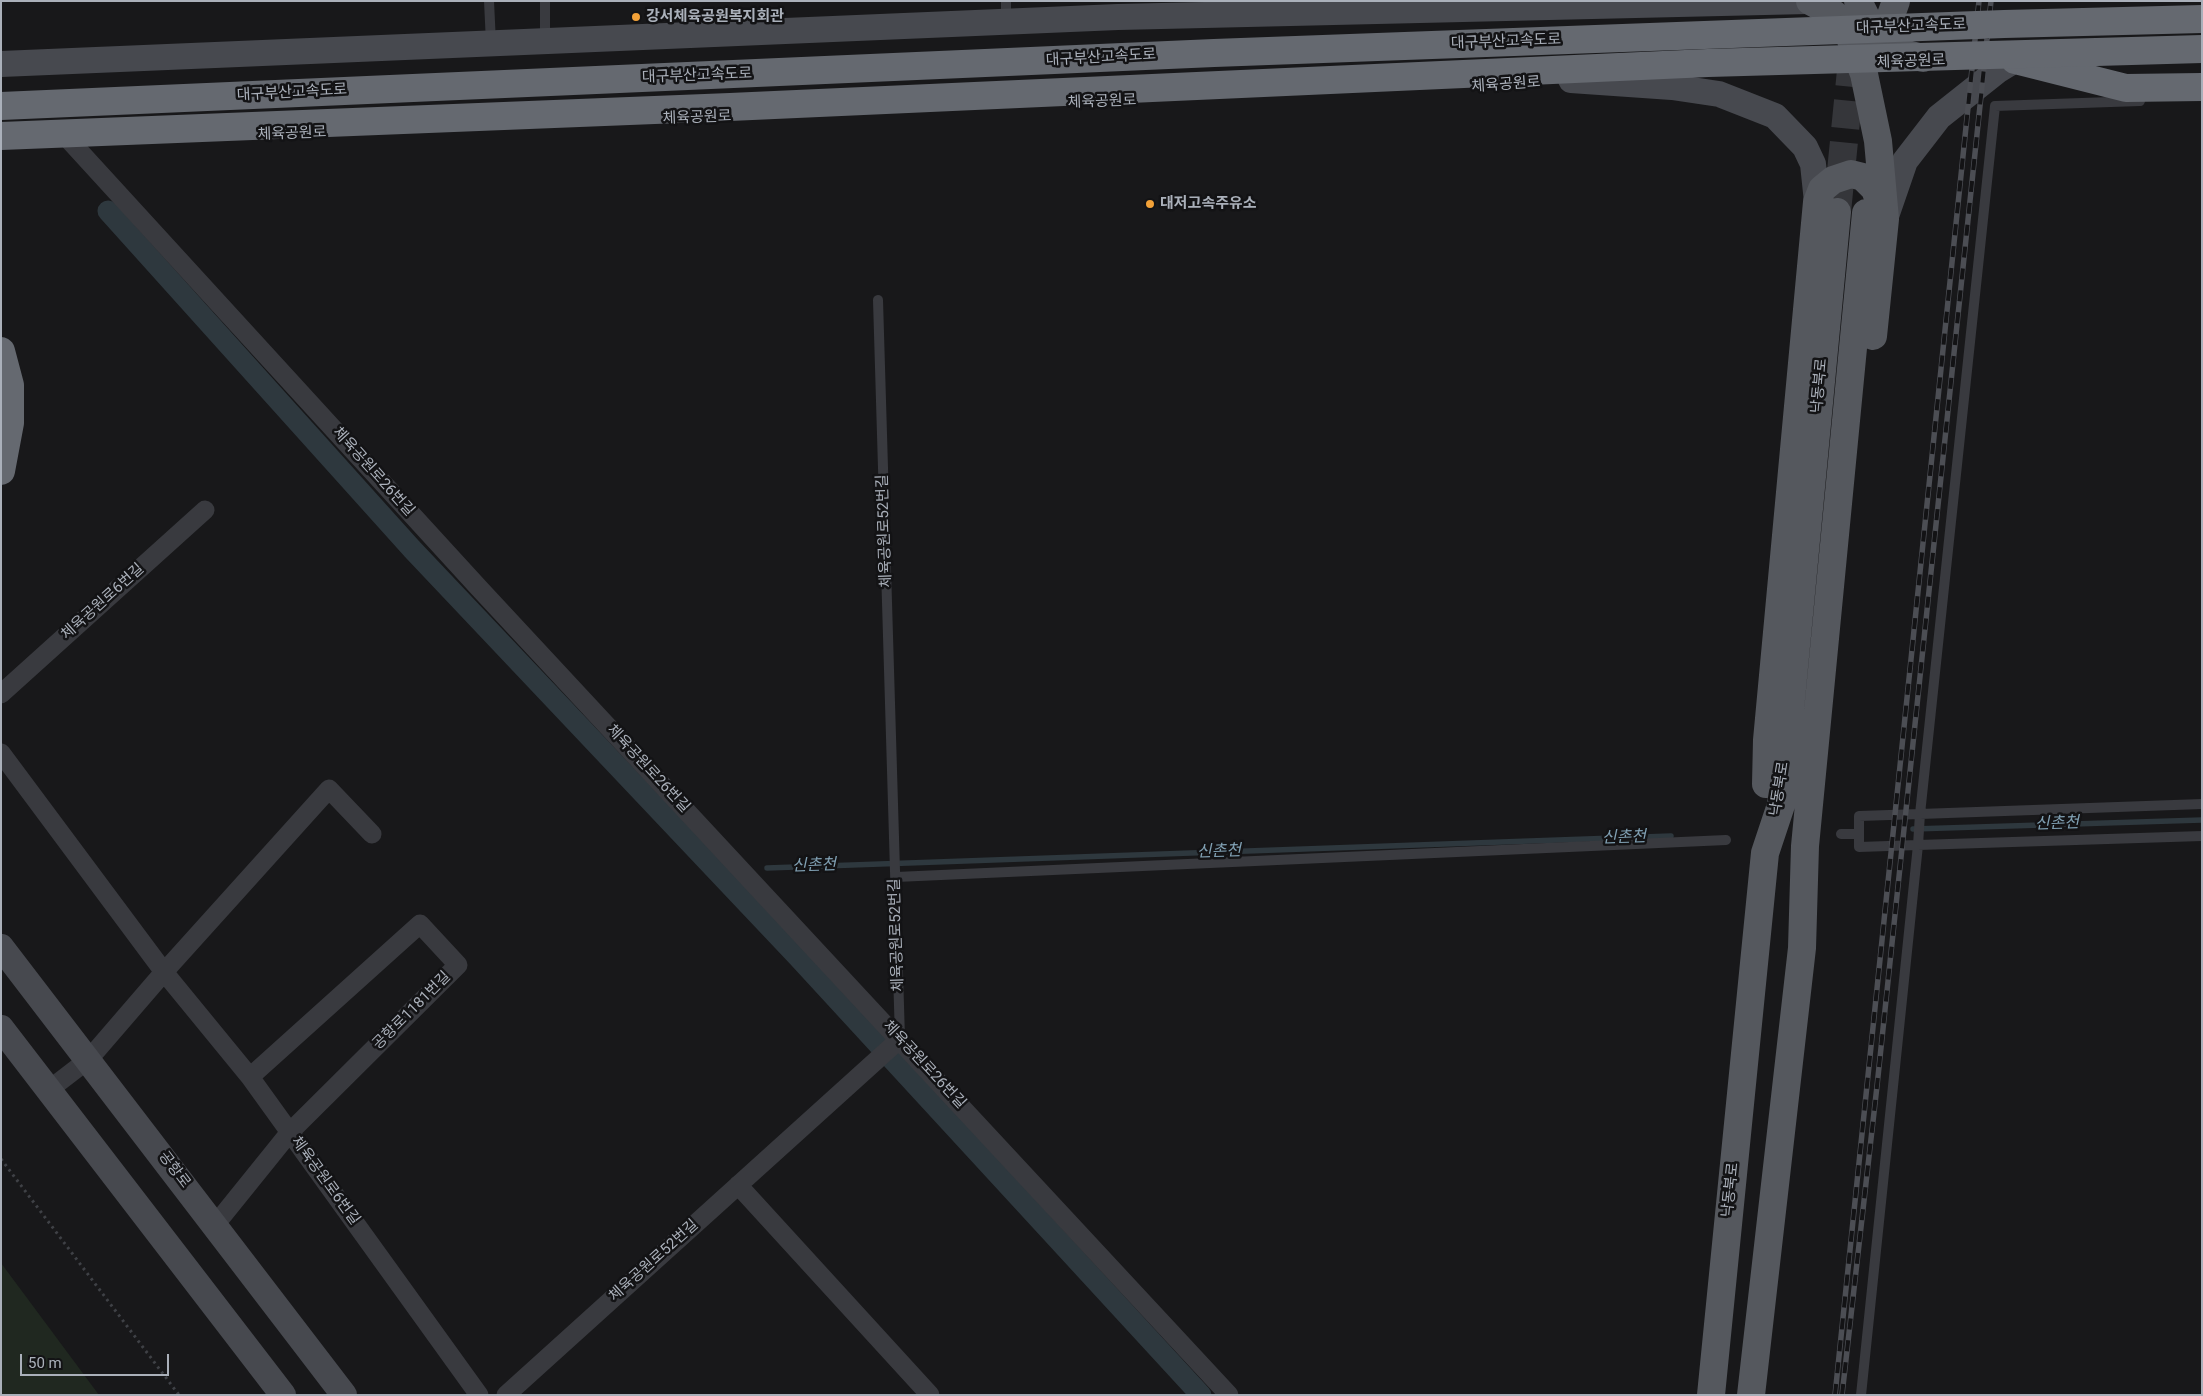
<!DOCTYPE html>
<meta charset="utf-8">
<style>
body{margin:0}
#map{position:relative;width:2203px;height:1396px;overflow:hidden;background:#18181a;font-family:Roboto,sans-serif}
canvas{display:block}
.frame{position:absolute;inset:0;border:2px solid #aab0ba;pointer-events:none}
.scale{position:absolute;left:20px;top:1354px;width:149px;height:22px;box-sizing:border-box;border:2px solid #aab0ba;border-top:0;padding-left:6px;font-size:15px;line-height:18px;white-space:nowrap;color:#aab0ba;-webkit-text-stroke:4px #131315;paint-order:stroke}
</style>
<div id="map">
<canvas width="2203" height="1396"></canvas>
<div class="frame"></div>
<div class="scale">50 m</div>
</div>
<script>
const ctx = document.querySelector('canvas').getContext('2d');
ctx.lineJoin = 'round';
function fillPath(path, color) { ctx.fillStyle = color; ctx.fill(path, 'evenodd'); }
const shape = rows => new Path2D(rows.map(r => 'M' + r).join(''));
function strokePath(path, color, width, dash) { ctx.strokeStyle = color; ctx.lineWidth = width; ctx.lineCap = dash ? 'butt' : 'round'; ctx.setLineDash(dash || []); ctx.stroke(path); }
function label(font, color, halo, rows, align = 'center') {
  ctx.font = font + ' Roboto,"Noto Sans KR",sans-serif'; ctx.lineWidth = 5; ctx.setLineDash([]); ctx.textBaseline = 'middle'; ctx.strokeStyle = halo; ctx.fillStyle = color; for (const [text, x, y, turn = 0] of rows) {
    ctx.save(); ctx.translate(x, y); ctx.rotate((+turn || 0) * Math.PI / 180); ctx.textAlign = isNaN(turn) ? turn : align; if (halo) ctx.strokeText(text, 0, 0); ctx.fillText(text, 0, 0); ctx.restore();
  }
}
fillPath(shape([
 [1,1263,99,1395,1,1395]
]), '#202820');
strokePath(shape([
 [1913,829,2202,820],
 [767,868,1671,836],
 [716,870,730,869]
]), '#2e383e', 5.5);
strokePath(shape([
 [108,211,412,549,798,957,1201,1395]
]), '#2e383e', 21);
strokePath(shape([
 [1837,212,1854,40]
]), '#35363a', 28, [28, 14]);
strokePath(shape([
 [1,1159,179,1395]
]), '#3f4146', 3, [2.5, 4]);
strokePath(shape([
 [489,1,491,43],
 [545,1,545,40],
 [1006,1,1006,20],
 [2140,101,1995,106,1920,814,2202,804],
 [878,300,900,1039],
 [1841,834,1859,834],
 [896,877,1726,840],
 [1861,1395,1918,845,1920,814,1859,816,1859,847,1918,845,2202,836]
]), '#393a3f', 10);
strokePath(shape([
 [70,141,479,588,1229,1395],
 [1,694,205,510],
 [1,753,164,972,250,1077,479,1395],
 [50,1089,89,1059,164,972,329,789,372,834],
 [738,1185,930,1395],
 [215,1225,290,1132,458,965,420,924,250,1077],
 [506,1395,900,1039]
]), '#393a3f', 19);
strokePath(shape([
 [1,64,1118,17,1808,1],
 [1571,80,1672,87,1719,94,1775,116,1805,147,1813,164,1817,202],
 [1885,219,1905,161,1939,117,1997,71,2015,60],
 [1,947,344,1395],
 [1,1028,283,1395]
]), '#47494f', 26);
strokePath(shape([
 [1810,1,1834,14,1849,35,1864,74,1878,141,1885,219,1873,336],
 [1858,1,1870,25,1889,45,1907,54,1923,58],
 [1869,43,1890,18,1896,1],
 [1766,784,1767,740,1817,202,1822,189,1833,180,1851,174,1863,177,1875,189,1881,207],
 [1711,1395,1765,853,1781,805,1837,212],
 [1751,1395,1802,948,1805,846,1866,213]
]), '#55585e', 28);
strokePath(shape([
 [2015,60,2126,88,2202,87],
 [1,351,10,385,10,423,1,471]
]), '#656970', 28);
const rail = shape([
 [1835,1395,1979,1],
 [1842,1395,1877,1086,1991,1]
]);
strokePath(rail, '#4c4e54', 5.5);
strokePath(rail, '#131315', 4, [11]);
strokePath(shape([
 [1,106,1214,53,2004,24,2202,19],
 [1,136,730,107,1708,63,2202,49]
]), '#656970', 28);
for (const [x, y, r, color] of [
 [636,17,5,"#f2a138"],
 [1150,204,5,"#f2a138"]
]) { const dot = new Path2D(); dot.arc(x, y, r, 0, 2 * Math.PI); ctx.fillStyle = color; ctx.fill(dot); strokePath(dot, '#131315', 2); }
label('bold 15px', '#aab0ba', '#131315', [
 ["강서체육공원복지회관",646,17],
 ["대저고속주유소",1160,204]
], 'left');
label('15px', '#aab0ba', '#131315', [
 ["대구부산고속도로",1911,27,-2],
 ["대구부산고속도로",1506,42,-2],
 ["대구부산고속도로",1101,58,-3],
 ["체육공원로",1911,62,-2],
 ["대구부산고속도로",697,76,-2],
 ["체육공원로",1506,85,-4],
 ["대구부산고속도로",292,93,-3],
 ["체육공원로",1102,102,-2],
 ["체육공원로",697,118,-2],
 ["체육공원로",292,134,-2],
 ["낙동북로",1820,386,-85],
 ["체육공원로26번길",373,472,48],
 ["체육공원로52번길",885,531,-92],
 ["체육공원로6번길",103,602,-42],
 ["체육공원로26번길",648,769,47],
 ["낙동북로",1780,789,-81],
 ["체육공원로52번길",897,935,-92],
 ["공항로1181번길",412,1011,-45],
 ["체육공원로26번길",924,1065,47],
 ["공항로",174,1170,53],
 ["체육공원로6번길",325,1181,54],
 ["낙동북로",1731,1190,-84],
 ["체육공원로52번길",654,1261,-42]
]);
label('italic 16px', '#81a1b4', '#131315', [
 ["신촌천",2057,824,-2],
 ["신촌천",1624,838,-2],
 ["신촌천",1219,852,-2],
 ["신촌천",814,866,-2]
]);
</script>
